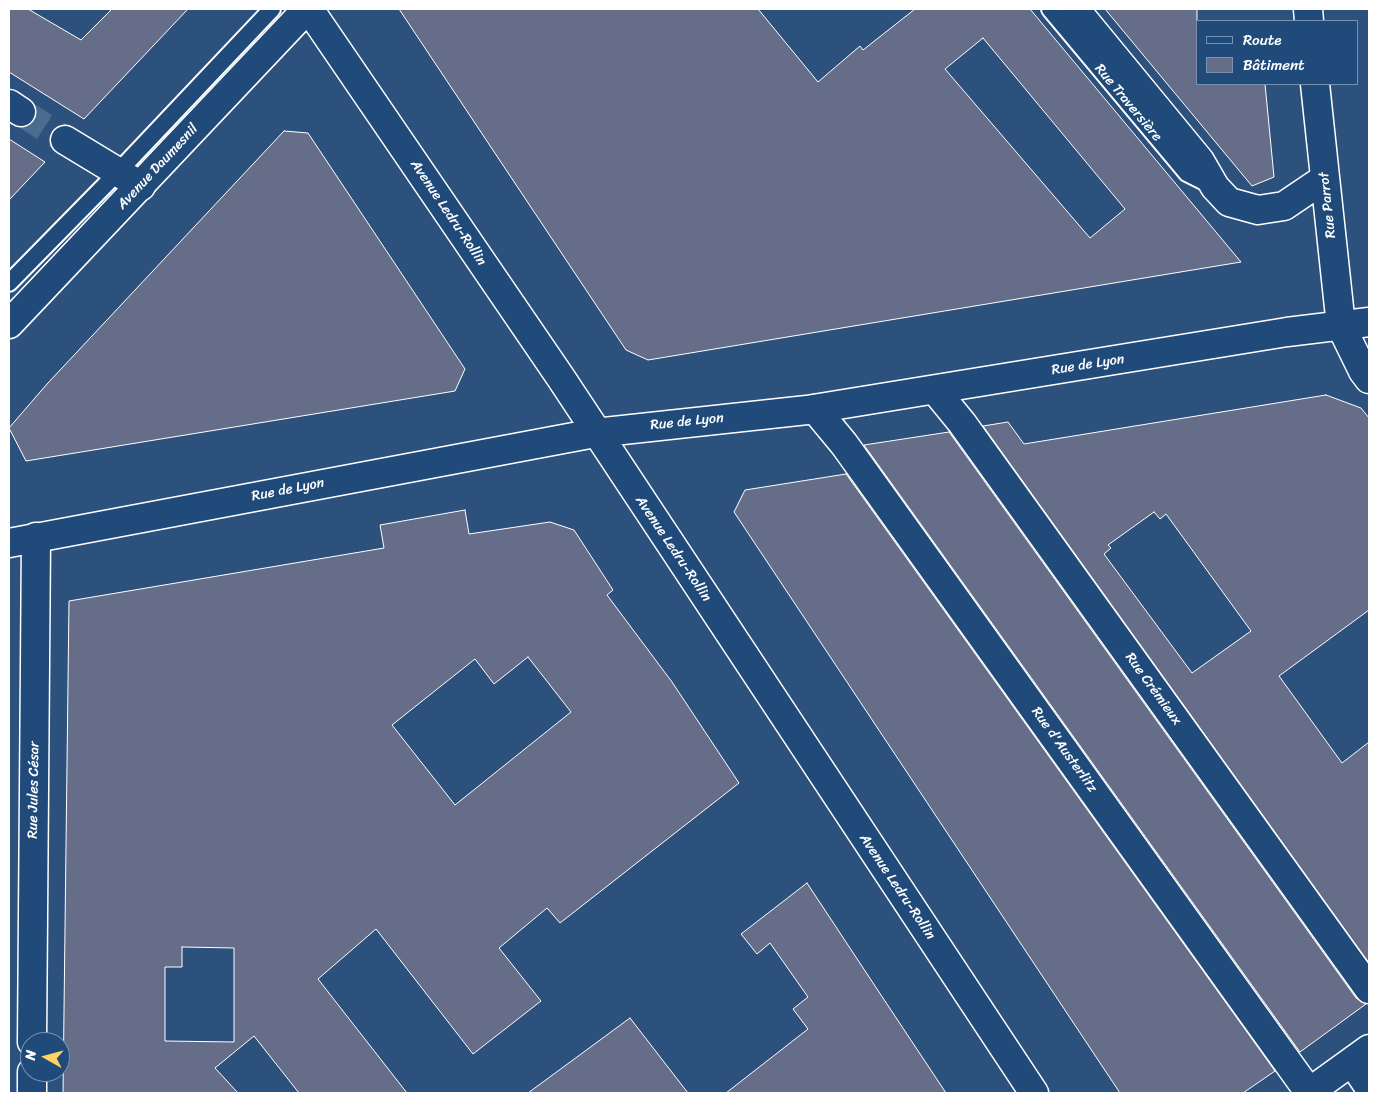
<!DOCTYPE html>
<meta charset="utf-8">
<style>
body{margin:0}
#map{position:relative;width:1378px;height:1102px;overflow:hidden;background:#2d517d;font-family:Sriracha,sans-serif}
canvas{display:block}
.frame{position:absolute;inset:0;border:10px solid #fff;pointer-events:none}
.legend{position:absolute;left:1196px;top:20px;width:162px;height:65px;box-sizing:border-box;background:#1f4a7a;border:1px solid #7992af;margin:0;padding:6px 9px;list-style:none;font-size:15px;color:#fff}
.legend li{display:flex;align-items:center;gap:10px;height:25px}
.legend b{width:25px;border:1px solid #7992af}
.north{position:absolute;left:20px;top:1032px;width:50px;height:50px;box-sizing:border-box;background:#1f4a7a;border:1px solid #7992af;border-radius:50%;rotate:277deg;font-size:14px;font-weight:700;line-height:20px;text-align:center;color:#fff}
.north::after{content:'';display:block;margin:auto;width:18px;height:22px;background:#ffd166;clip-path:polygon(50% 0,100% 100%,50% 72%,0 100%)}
</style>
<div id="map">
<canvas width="1378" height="1102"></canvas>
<div class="frame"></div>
<ul class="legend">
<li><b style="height:6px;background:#1f4a7a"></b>Route</li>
<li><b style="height:14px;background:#656d89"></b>Bâtiment</li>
</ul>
<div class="north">N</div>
</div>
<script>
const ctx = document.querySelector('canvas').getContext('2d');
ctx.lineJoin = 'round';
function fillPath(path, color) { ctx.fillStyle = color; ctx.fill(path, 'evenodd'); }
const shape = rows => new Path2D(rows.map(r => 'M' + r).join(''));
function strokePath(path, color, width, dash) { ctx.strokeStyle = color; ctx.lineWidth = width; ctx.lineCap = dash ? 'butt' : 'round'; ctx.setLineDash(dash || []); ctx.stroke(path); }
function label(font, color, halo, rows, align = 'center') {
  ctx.font = font + ' Sriracha,sans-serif'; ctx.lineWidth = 4; ctx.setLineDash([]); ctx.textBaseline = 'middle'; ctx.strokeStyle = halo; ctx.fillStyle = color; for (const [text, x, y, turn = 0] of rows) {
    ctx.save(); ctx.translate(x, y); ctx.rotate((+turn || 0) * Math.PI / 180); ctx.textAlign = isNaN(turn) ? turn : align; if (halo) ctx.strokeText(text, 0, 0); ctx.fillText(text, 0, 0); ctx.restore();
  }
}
const building = shape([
 [9,9,28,9,81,40,112,9,188,9,84,119,9,72,9,9],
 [399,9,758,9,818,82,860,46,863,50,915,9,1030,9,1241,262,648,360,626,350,399,9],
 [983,38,1125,209,1090,238,945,69,983,38],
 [1105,9,1197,9,1197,84,1265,84,1274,177,1252,186,1105,9],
 [284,131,308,133,465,369,455,391,26,461,9,428,47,384,284,131],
 [9,139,45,162,9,200,9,139],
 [1326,395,1361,408,1369,418,1369,610,1279,676,1342,763,1369,742,1369,963,983,426,1008,422,1024,444,1326,395],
 [1154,512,1160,519,1166,514,1251,631,1192,673,1104,554,1111,548,1108,545,1154,512],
 [949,432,1356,998,1366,1004,1300,1052,864,445,949,432],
 [846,474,1275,1071,1243,1093,1120,1093,734,512,745,490,846,474],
 [465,510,469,534,550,522,574,530,613,590,607,595,672,682,739,783,560,923,547,908,499,948,541,1001,473,1054,376,929,318,979,407,1093,299,1093,254,1036,215,1068,238,1093,63,1093,69,601,384,548,380,525,465,510],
 [528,657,571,712,455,805,392,725,475,659,494,684,528,657],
 [182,947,234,948,234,1042,165,1041,165,967,182,967,182,947],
 [807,883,877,989,946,1093,726,1093,808,1029,793,1009,808,997,770,943,757,954,741,934,807,883],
 [630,1018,688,1093,528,1093,630,1018]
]);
fillPath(building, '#656d89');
strokePath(building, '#fff', 1);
strokePath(shape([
 [21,112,65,140]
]), '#4c6b90', 28, [28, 14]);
const lane = shape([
 [1050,9,1187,173,1213,186],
 [9,283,117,173,272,9]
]);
const street = shape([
 [1075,9,1200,161,1215,187,1229,202,1258,210,1284,206,1324,179],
 [1308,9,1309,21],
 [1315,84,1341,326,1363,371,1369,379],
 [9,104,21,112],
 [65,140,141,186],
 [935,390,962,423,1369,989],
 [815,409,844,444,1309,1092],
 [32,1042,36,537],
 [1352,1062,1369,1087],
 [32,1093,32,1072],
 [1308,1093,1369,1049]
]);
const secondary = shape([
 [309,9,561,378,1034,1093],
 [9,324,307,9],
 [9,543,595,433,807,410,1287,332,1369,322]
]);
strokePath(lane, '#fff', 20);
strokePath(street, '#fff', 31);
strokePath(secondary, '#fff', 31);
strokePath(lane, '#1f4a7a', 16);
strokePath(street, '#1f4a7a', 28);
strokePath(secondary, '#1f4a7a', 28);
label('14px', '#fff', '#1f4a7a', [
 ["Rue Traversière",1128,103,50],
 ["Avenue Daumesnil",158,167,-47],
 ["Rue Parrot",1328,205,-96],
 ["Avenue Ledru-Rollin",448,213,56],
 ["Rue de Lyon",1088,365,-9],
 ["Rue de Lyon",687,422,-6],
 ["Rue de Lyon",288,490,-11],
 ["Avenue Ledru-Rollin",673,549,56],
 ["Rue Crémieux",1153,689,54],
 ["Rue d'Austerlitz",1064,750,54],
 ["Rue Jules César",34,790,-89],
 ["Avenue Ledru-Rollin",897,887,56]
]);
</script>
